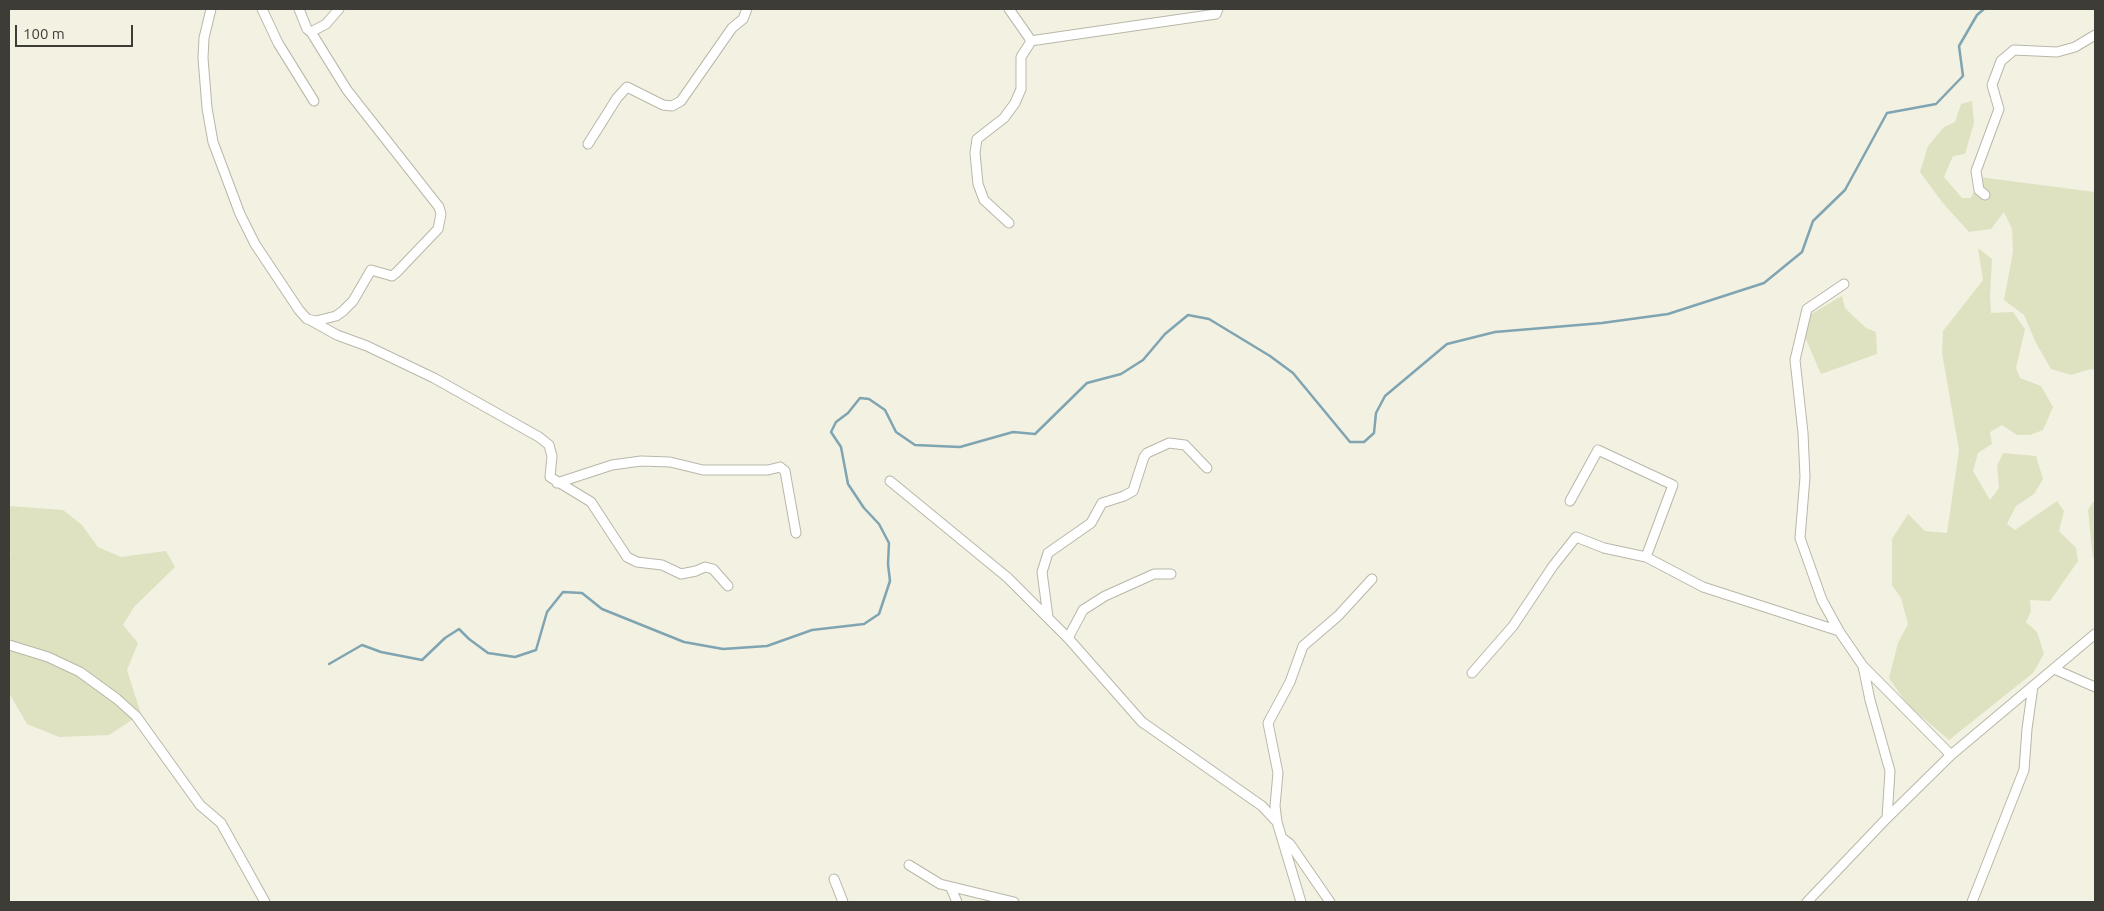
<!DOCTYPE html>
<style>
body{margin:0}
#map{position:relative;width:2104px;height:911px;overflow:hidden;background:#f3f1e2;font-family:Ubuntu,sans-serif}
canvas{display:block}
.frame{position:absolute;inset:0;border:10px solid #3d3c36;pointer-events:none}
.scale{position:absolute;left:15px;top:25px;width:118px;height:22px;box-sizing:border-box;border:2px solid #3d3c36;border-top:0;padding-left:6px;font-size:15px;line-height:18px;white-space:nowrap;color:#3d3c36;-webkit-text-stroke:4px #f3f1e2;paint-order:stroke}
</style>
<div id="map">
<canvas width="2104" height="911"></canvas>
<div class="frame"></div>
<div class="scale">100 m</div>
</div>
<script>
const ctx = document.querySelector('canvas').getContext('2d');
ctx.lineJoin = 'round';
function fillPath(path, color) { ctx.fillStyle = color; ctx.fill(path, 'evenodd'); }
const shape = rows => new Path2D(rows.map(r => 'M' + r).join(''));
function strokePath(path, color, width, dash) { ctx.strokeStyle = color; ctx.lineWidth = width; ctx.lineCap = dash ? 'butt' : 'round'; ctx.setLineDash(dash || []); ctx.stroke(path); }
fillPath(shape([
 [1972,101,1974,123,1965,154,1953,156,1944,177,1962,198,1971,198,1979,177,2095,192,2095,370,2091,369,2071,375,2051,369,2036,343,2024,315,2004,300,2013,252,2012,229,2004,212,1991,229,1969,232,1942,202,1920,172,1928,146,1944,127,1955,122,1961,104],
 [1978,248,1992,259,1990,296,1991,313,2013,312,2025,329,2016,368,2020,378,2041,386,2053,407,2043,430,2030,435,2017,435,2002,425,1990,432,1992,444,1978,453,1973,471,1990,500,1999,488,1997,466,2003,453,2036,456,2043,479,2034,494,2016,506,2007,524,2015,530,2057,501,2064,511,2059,531,2076,548,2078,561,2050,601,2030,600,2031,611,2026,622,2037,632,2044,654,2033,673,1949,740,1907,704,1889,678,1898,643,1908,624,1901,598,1892,585,1892,539,1908,514,1925,531,1947,533,1959,450,1942,353,1943,331,1983,280],
 [1842,296,1845,308,1866,328,1876,332,1877,354,1821,374,1805,337,1811,314],
 [2093,502,2095,503,2095,559,2093,558,2088,510],
 [9,506,63,510,82,525,98,547,121,557,166,551,175,567,134,607,123,625,138,643,127,670,141,714,109,735,59,737,27,724,9,693,9,555,11,553,9,550]
]), '#dee2c0');
strokePath(shape([
 [329,664,362,645,381,652,422,660,445,638,459,629,469,639,488,653,515,657,536,650,547,612,563,592,582,593,602,609,684,642,723,649,767,646,812,630,864,624,879,614,890,581,888,564,889,543,879,524,864,508,848,484,841,447,831,432,836,422,848,413,860,398,869,399,885,410,896,432,915,445,960,447,1013,432,1035,434,1087,383,1121,374,1143,360,1165,334,1188,315,1209,319,1270,356,1293,373,1350,442,1364,442,1374,433,1376,413,1385,396,1447,344,1495,332,1602,323,1668,314,1764,283,1802,252,1813,221,1845,190,1887,113,1936,104,1963,76,1959,46,1977,15,1984,9]
]), '#7fa4b2', 2.5);
const street = shape([
 [211,9,204,38,203,58,207,108,213,142,240,214,255,244,299,310,307,319,316,321,336,316,343,311,353,301,371,270,392,276,397,272,438,229,441,214,439,207,347,90,311,32],
 [262,9,278,43,314,101],
 [299,9,307,29,311,32,326,24,339,9],
 [1009,9,1030,39,1030,43,1021,57,1021,89,1015,103,1004,118,977,139,975,153,978,184,984,200,1009,223],
 [1030,41,1216,14,1218,9],
 [588,144,617,98,627,87,663,105,672,106,681,101,732,28,743,19,747,9],
 [1985,195,1979,190,1976,171,1999,109,1992,85,2001,61,2014,50,2057,52,2075,47,2095,35],
 [1844,284,1807,309,1795,360,1803,433,1805,477,1800,538,1822,600,1839,631,1863,666,1870,700,1890,771,1887,818],
 [310,320,337,335,367,346,434,378,539,437,549,445,552,456,550,477,591,502,627,557,637,562,662,565,681,574,696,571,705,567,713,569,728,586],
 [890,481,1008,578,1068,638,1142,722,1262,806,1277,822,1301,902],
 [557,483,612,465,641,461,670,462,703,470,768,470,780,467,785,471,796,533],
 [1570,501,1598,450,1673,485,1646,557],
 [1048,617,1042,572,1048,553,1091,523,1102,503,1124,496,1133,491,1144,457,1147,453,1169,443,1185,445,1207,468],
 [1068,638,1083,610,1105,596,1154,574,1171,574],
 [9,645,48,657,80,672,117,699,136,716,200,805,221,823,265,902],
 [1863,666,1951,755],
 [2054,669,2095,687],
 [1472,673,1513,626,1553,566,1576,537,1604,548,1646,557,1703,587,1839,631],
 [1277,822,1275,806,1278,773,1268,723,1290,682,1303,646,1338,616,1372,579],
 [1282,838,1290,844,1330,902],
 [909,865,940,884,1014,902],
 [834,879,843,902],
 [951,888,957,902],
 [1807,902,1887,818,1951,755,2095,634],
 [1972,902,2024,770,2027,729,2033,686]
]);
strokePath(street, '#b9b7a9', 11);
strokePath(street, '#fff', 9);
</script>
